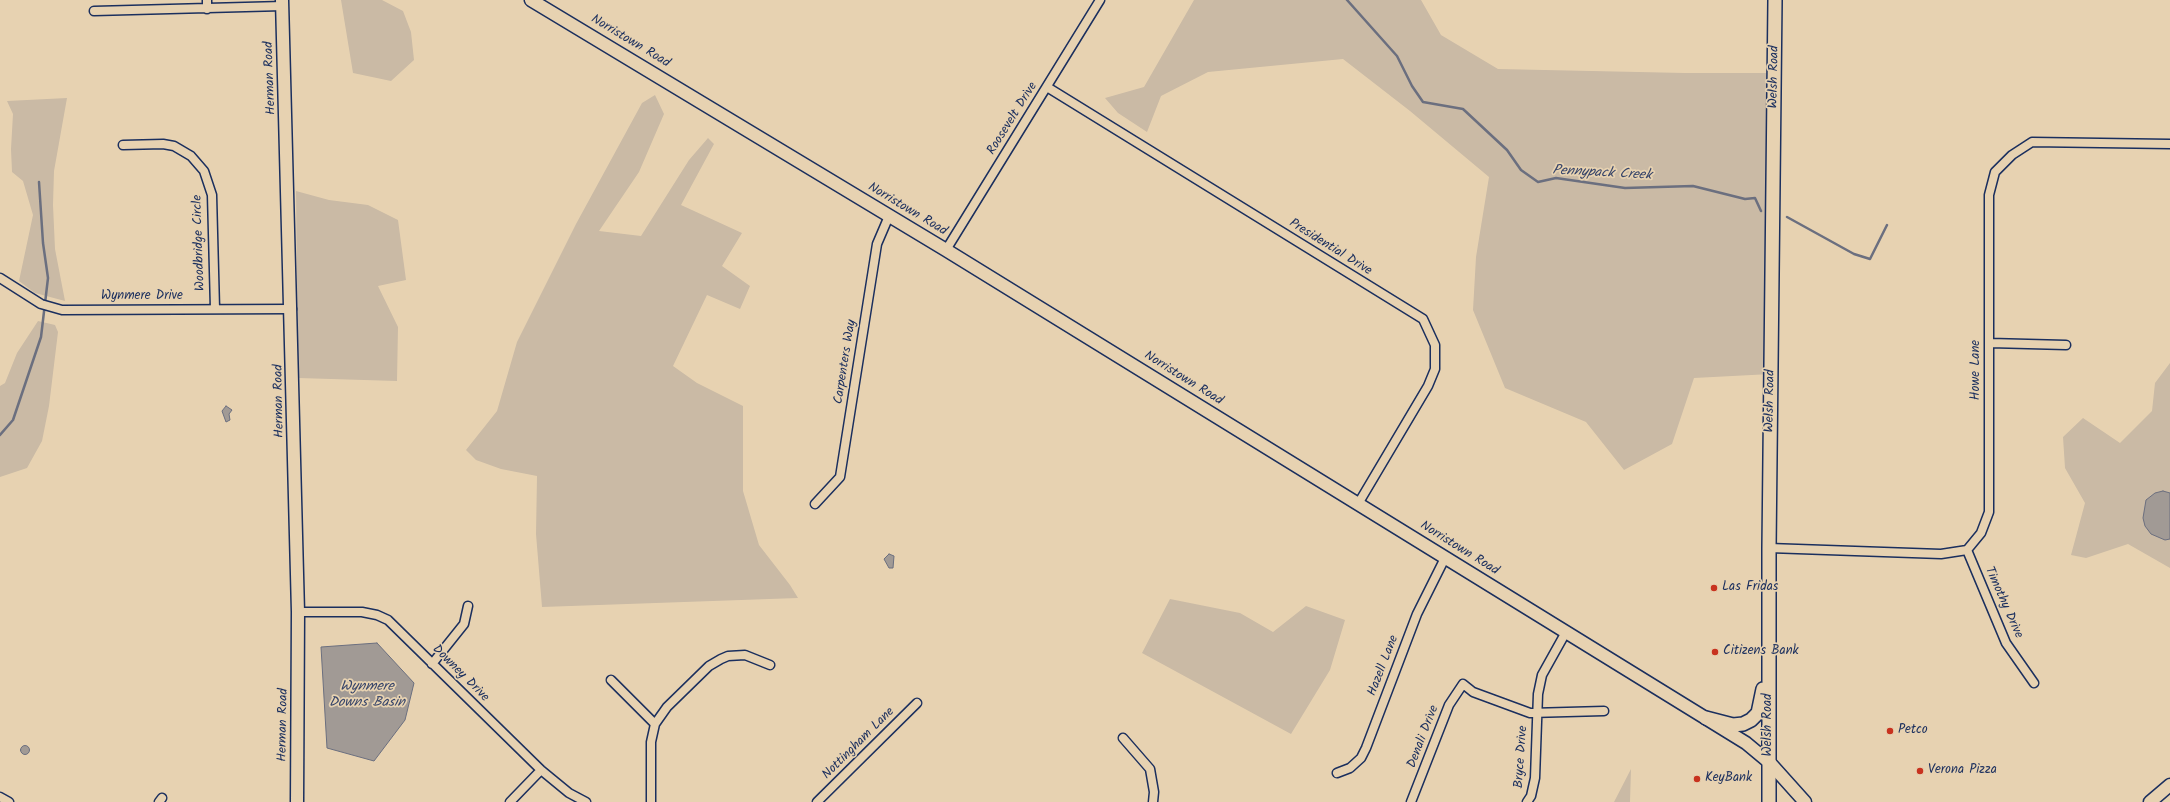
<!DOCTYPE html>
<style>
body{margin:0}
canvas{display:block;background:#e7d2b1}
</style>
<canvas width="2170" height="802"></canvas>
<script>
const ctx = document.querySelector('canvas').getContext('2d');
ctx.lineJoin = 'round';
function fillPath(path, color) { ctx.fillStyle = color; ctx.fill(path, 'evenodd'); }
const shape = rows => new Path2D(rows.map(r => 'M' + r).join(''));
function strokePath(path, color, width, dash) { ctx.strokeStyle = color; ctx.lineWidth = width; ctx.lineCap = dash ? 'butt' : 'round'; ctx.setLineDash(dash || []); ctx.stroke(path); }
function label(font, color, halo, rows, align = 'center') {
  ctx.font = font + ' Kalam,sans-serif'; ctx.lineWidth = 3.5; ctx.setLineDash([]); ctx.textBaseline = 'middle'; ctx.strokeStyle = halo; ctx.fillStyle = color; for (const [text, x, y, turn = 0] of rows) {
    ctx.save(); ctx.translate(x, y); ctx.rotate((+turn || 0) * Math.PI / 180); ctx.textAlign = isNaN(turn) ? turn : align; if (halo) ctx.strokeText(text, 0, 0); ctx.fillText(text, 0, 0); ctx.restore();
  }
}
fillPath(shape([
 [341,0,382,0,403,11,411,32,414,60,391,81,353,73],
 [1194,0,1421,0,1441,35,1498,69,1685,73,1775,73,1771,374,1694,378,1672,444,1624,470,1586,422,1505,388,1473,310,1476,257,1489,177,1410,111,1343,59,1208,72,1161,96,1147,132,1118,113,1105,98,1144,87],
 [655,95,664,114,639,172,599,231,641,236,689,160,708,138,714,144,681,205,742,233,722,266,750,286,740,309,707,295,673,366,697,383,743,406,743,491,759,545,790,585,798,598,542,607,536,534,537,476,501,469,476,460,466,450,497,411,517,342,576,224,642,103],
 [67,98,54,171,53,205,55,249,65,301,35,293,19,281,33,215,23,181,12,172,11,149,13,114,7,101],
 [296,191,329,200,368,205,398,220,406,280,378,286,398,327,397,381,298,378],
 [38,321,55,325,58,332,49,406,42,441,27,468,0,477,0,386,5,383,17,353],
 [2170,363,2170,568,2128,544,2086,558,2071,555,2085,503,2065,468,2063,437,2083,418,2120,443,2152,411,2155,383],
 [1170,599,1240,613,1273,632,1306,606,1345,620,1330,670,1291,734,1142,653],
 [1631,769,1630,802,1614,802]
]), '#cabaa5');
const water = shape([
 [226,406,232,410,229,414,230,420,226,422,222,411,226,406],
 [2163,491,2170,493,2170,539,2165,540,2151,534,2145,526,2143,518,2146,500,2155,493,2163,491],
 [889,554,894,556,893,568,889,568,884,559,889,554],
 [377,643,414,683,405,720,374,761,327,748,321,647,377,643],
 '20.5 750a4.5 4.5 0 1 1 9 0a4.5 4.5 0 1 1-9 0Z'
]);
fillPath(water, '#a19a95');
strokePath(water, '#6b6f7f', 1);
strokePath(shape([
 [1347,0,1397,56,1412,86,1423,102,1463,109,1507,150,1521,170,1538,182,1556,178,1625,188,1693,186,1745,199,1755,198,1761,211],
 [1787,217,1854,254,1870,259,1887,225],
 [0,435,13,420,41,337,48,278,43,243,39,182]
]), '#6b6f7f', 2.5);
const street = shape([
 [207,0,207,9],
 [94,11,283,6],
 [1047,87,1423,319,1435,345,1435,369,1428,386,1358,504],
 [123,145,163,144,174,146,191,156,204,171,212,195,215,309],
 [946,250,1100,0],
 [0,278,41,304,62,310,292,309],
 [1990,343,2066,345],
 [815,504,840,477,877,244,889,216],
 [1769,548,1941,554,1967,550,1981,533,1989,512,1989,195,1995,172,2012,155,2032,142,2170,144],
 [1967,550,2006,643,2034,683],
 [298,612,362,612,377,615,388,620,541,770,569,793,586,802],
 [432,664,464,624,468,606],
 [611,680,655,724],
 [1123,738,1150,769,1154,792,1153,802],
 [1337,773,1350,768,1361,758,1366,748,1417,614,1445,558],
 [0,797,9,802],
 [159,802,162,798],
 [510,802,541,770],
 [651,802,651,742,655,724,667,707,709,666,721,659,728,656,745,655,770,665],
 [817,802,917,703],
 [1411,802,1449,705,1463,684,1473,692,1530,713,1604,711],
 [1527,802,1531,796,1535,778,1538,694,1542,675,1566,632]
]);
const secondary = shape([
 [282,0,298,612,297,802],
 [531,0,946,250,1746,743,1770,763,1805,802],
 [2150,802,2170,785]
]);
const primary = shape([
 [1706,718,1733,725,1743,724,1751,720,1758,713,1763,689],
 [1769,802,1769,548,1775,0]
]);
strokePath(street, '#1b2f5e', 11);
strokePath(secondary, '#1b2f5e', 15);
strokePath(primary, '#1b2f5e', 16);
strokePath(street, '#e7d2b1', 8);
strokePath(secondary, '#e7d2b1', 12);
strokePath(primary, '#e7d2b1', 13);
for (const [x, y, r, color] of [
 [1714,588,4,"#c8321e"],
 [1715,652,4,"#c8321e"],
 [1890,731,4,"#c8321e"],
 [1920,771,4,"#c8321e"],
 [1697,779,4,"#c8321e"]
]) { const dot = new Path2D(); dot.arc(x, y, r, 0, 2 * Math.PI); ctx.fillStyle = color; ctx.fill(dot); strokePath(dot, '#e7d2b1', 1.5); }
label('13px', '#1b2f5e', '#e7d2b1', [
 ["Norristown Road",630,42,31],
 ["Welsh Road",1775,77,-89],
 ["Herman Road",271,78,-92],
 ["Roosevelt Drive",1013,119,-58],
 ["Norristown Road",907,210,31],
 ["Woodbridge Circle",200,243,-92],
 ["Presidential Drive",1330,248,32],
 ["Wynmere Drive",142,297],
 ["Carpenters Way",846,362,-81],
 ["Howe Lane",1977,370,-90],
 ["Norristown Road",1183,379,32],
 ["Herman Road",280,401,-91],
 ["Welsh Road",1771,401,-89],
 ["Norristown Road",1459,549,32],
 ["Timothy Drive",2003,603,66],
 ["Hazell Lane",1384,666,-69],
 ["Downey Drive",460,674,45],
 ["Herman Road",284,725,-89],
 ["Welsh Road",1769,725,-90],
 ["Denali Drive",1424,737,-69],
 ["Nottingham Lane",859,744,-45],
 ["Bryce Drive",1522,757,-86]
]);
label('13px', '#1b2f5e', '#e7d2b1', [
 ["Las Fridas",1722,588],
 ["Citizens Bank",1723,652],
 ["Petco",1898,731],
 ["Verona Pizza",1928,771],
 ["KeyBank",1705,779]
], 'left');
label('italic 14px', '#364469', '#e7d2b1', [
 ["Pennypack Creek",1602,174,3],
 ["Wynmere",367,688],
 ["Downs Basin",367,704]
]);
</script>
